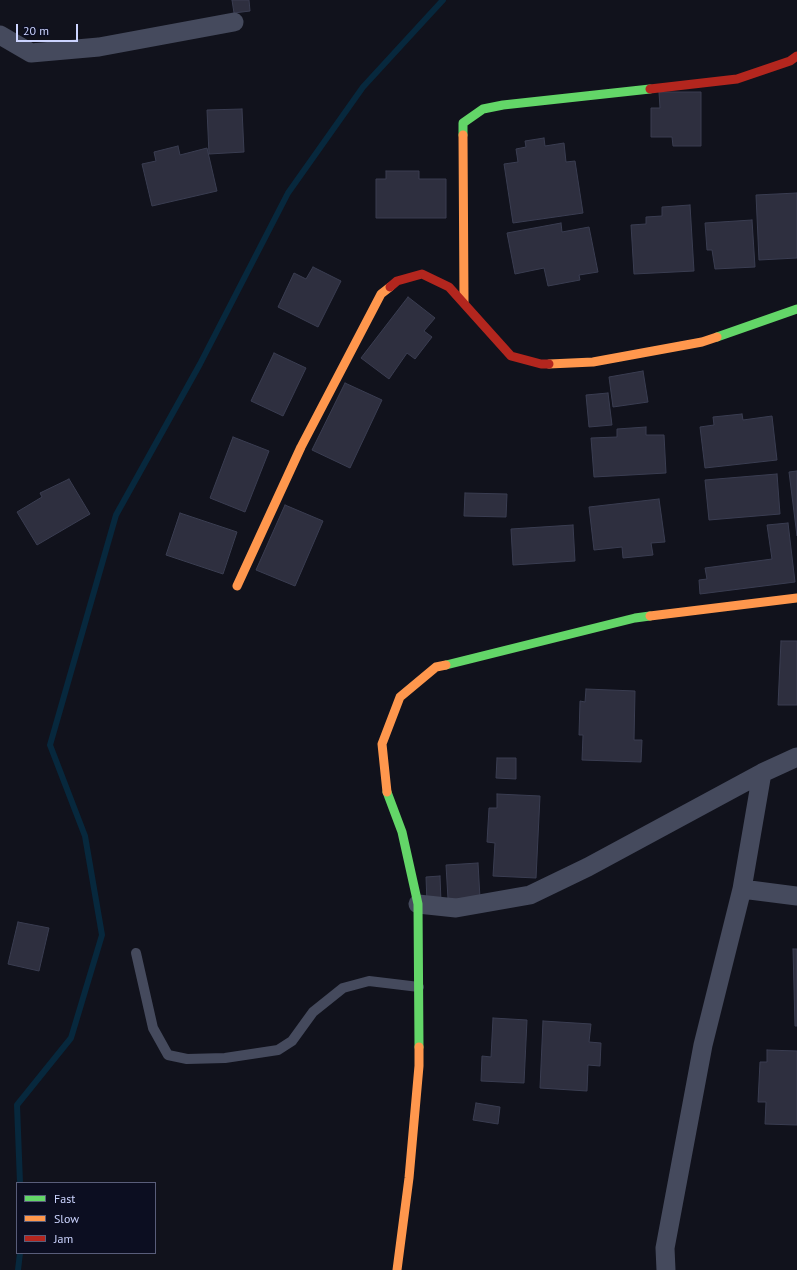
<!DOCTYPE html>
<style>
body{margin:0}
#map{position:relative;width:797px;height:1270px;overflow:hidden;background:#11121c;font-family:"PT Sans",sans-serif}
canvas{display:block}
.legend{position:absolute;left:16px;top:1182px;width:140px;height:72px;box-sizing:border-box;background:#0c0e21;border:1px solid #595d7a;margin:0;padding:5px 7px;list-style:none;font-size:12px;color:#ccd4ff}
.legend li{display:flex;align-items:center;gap:8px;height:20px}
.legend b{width:20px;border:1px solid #595d7a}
.scale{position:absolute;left:16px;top:24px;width:62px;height:18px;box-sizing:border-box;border:2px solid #ccd4ff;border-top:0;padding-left:5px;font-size:12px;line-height:14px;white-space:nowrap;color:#ccd4ff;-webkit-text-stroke:3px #0c0e21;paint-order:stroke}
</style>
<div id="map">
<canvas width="797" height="1270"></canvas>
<ul class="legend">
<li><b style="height:5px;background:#63d668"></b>Fast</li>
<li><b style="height:5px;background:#ff974d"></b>Slow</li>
<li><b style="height:5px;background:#b3261e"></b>Jam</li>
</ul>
<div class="scale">20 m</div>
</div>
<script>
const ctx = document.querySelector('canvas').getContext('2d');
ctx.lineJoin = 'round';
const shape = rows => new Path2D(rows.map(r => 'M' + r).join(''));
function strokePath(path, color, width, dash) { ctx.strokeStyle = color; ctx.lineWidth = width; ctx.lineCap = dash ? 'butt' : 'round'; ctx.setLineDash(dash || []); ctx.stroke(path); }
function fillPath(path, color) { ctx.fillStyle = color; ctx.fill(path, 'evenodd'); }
strokePath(shape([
 [20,1183,17,1105,71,1038,102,935,85,836,50,745,116,515,200,364,288,193,363,87,443,0],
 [18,1270,20,1253]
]), '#07283d', 6);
const building = shape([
 [232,0,249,0,250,11,234,13,232,0],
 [659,92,701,92,701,146,673,146,672,137,651,137,651,108,660,108,659,92],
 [242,109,244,152,209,154,207,110,242,109],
 [544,138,545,146,564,143,566,162,575,161,583,213,513,223,504,164,518,162,516,149,526,147,525,141,544,138],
 [178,146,180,155,207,148,217,191,152,206,142,164,156,161,154,152,178,146],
 [386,171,419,171,419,179,446,179,446,218,376,218,376,179,386,179,386,171],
 [797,193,797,258,759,260,756,195,797,193],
 [690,205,694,271,634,274,631,225,646,224,646,217,662,216,662,207,690,205],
 [752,220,755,267,715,269,712,250,707,250,705,223,752,220],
 [561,223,562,232,589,227,598,272,579,275,580,280,548,286,544,268,515,274,507,233,561,223],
 [313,267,341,281,318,327,278,307,294,273,306,279,313,267],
 [408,297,435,318,424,331,432,337,415,359,407,353,389,379,361,358,408,297],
 [274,353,306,368,283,416,251,401,274,353],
 [643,371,648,402,613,407,609,377,643,371],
 [345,383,382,400,350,468,312,450,345,383],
 [608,393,612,425,589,427,586,395,608,393],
 [742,414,743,420,772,416,777,460,705,468,700,427,714,425,713,417,742,414],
 [646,427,646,435,664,435,666,473,594,477,591,438,617,437,617,429,646,427],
 [233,437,269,451,245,512,210,498,233,437],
 [797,471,797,536,789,472,797,471],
 [777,474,780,514,709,520,705,480,777,474],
 [69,479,90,514,37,545,17,512,42,497,40,493,69,479],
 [465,493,507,494,506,517,464,516,465,493],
 [659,499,665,542,651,543,653,555,623,558,622,547,594,550,589,507,659,499],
 [285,505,323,521,295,586,256,570,285,505],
 [180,513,237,532,223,574,166,555,180,513],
 [788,523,795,582,700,594,699,580,707,579,705,568,772,559,767,525,788,523],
 [573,525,575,561,513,565,511,529,573,525],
 [781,641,797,641,797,705,778,705,781,641],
 [586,689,635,691,634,740,642,740,641,762,582,760,583,735,579,735,580,701,585,702,586,689],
 [497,758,516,758,516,779,496,778,497,758],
 [497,794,540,796,536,878,493,876,495,843,487,842,489,808,497,808,497,794],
 [478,863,480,898,448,899,446,865,478,863],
 [440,876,441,902,427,903,426,877,440,876],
 [18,922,49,928,39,971,8,964,18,922],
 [793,949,797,949,797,1026,795,1026,793,949],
 [493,1018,527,1020,524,1083,481,1081,482,1056,491,1057,493,1018],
 [543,1021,591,1024,589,1042,601,1043,600,1066,588,1065,587,1091,540,1088,543,1021],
 [767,1050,797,1051,797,1125,765,1124,766,1102,758,1102,760,1062,767,1062,767,1050],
 [476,1103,500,1107,498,1124,473,1120,476,1103]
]);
fillPath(building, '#2e2f3f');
strokePath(building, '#3a3d51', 1);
strokePath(shape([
 [136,953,153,1028,168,1055,187,1059,225,1058,278,1050,292,1041,313,1012,343,988,369,981,419,987]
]), '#454a5d', 10);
strokePath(shape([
 [0,35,31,53,99,47,234,22],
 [742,889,797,896],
 [418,904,456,908,530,895,588,867,762,773,797,757],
 [666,1270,665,1248,703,1045,742,889,762,773]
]), '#454a5d', 19);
strokePath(shape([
 [463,135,463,123,483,109,503,105,650,89],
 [717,337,797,309],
 [446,665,635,618,650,616],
 [387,792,402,832,418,904,419,1047]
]), '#63d668', 9);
strokePath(shape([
 [463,135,464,302],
 [549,364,593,362,702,342,717,337],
 [237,586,301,447,381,294,390,287],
 [650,616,797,598],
 [387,792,382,744,400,697,436,667,446,665],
 [397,1270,409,1178,419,1066,419,1047]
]), '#ff974d', 9);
strokePath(shape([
 [650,89,737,79,790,61,797,56],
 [390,287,397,281,422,274,449,287,511,356,541,364,549,364]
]), '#b3261e', 9);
</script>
